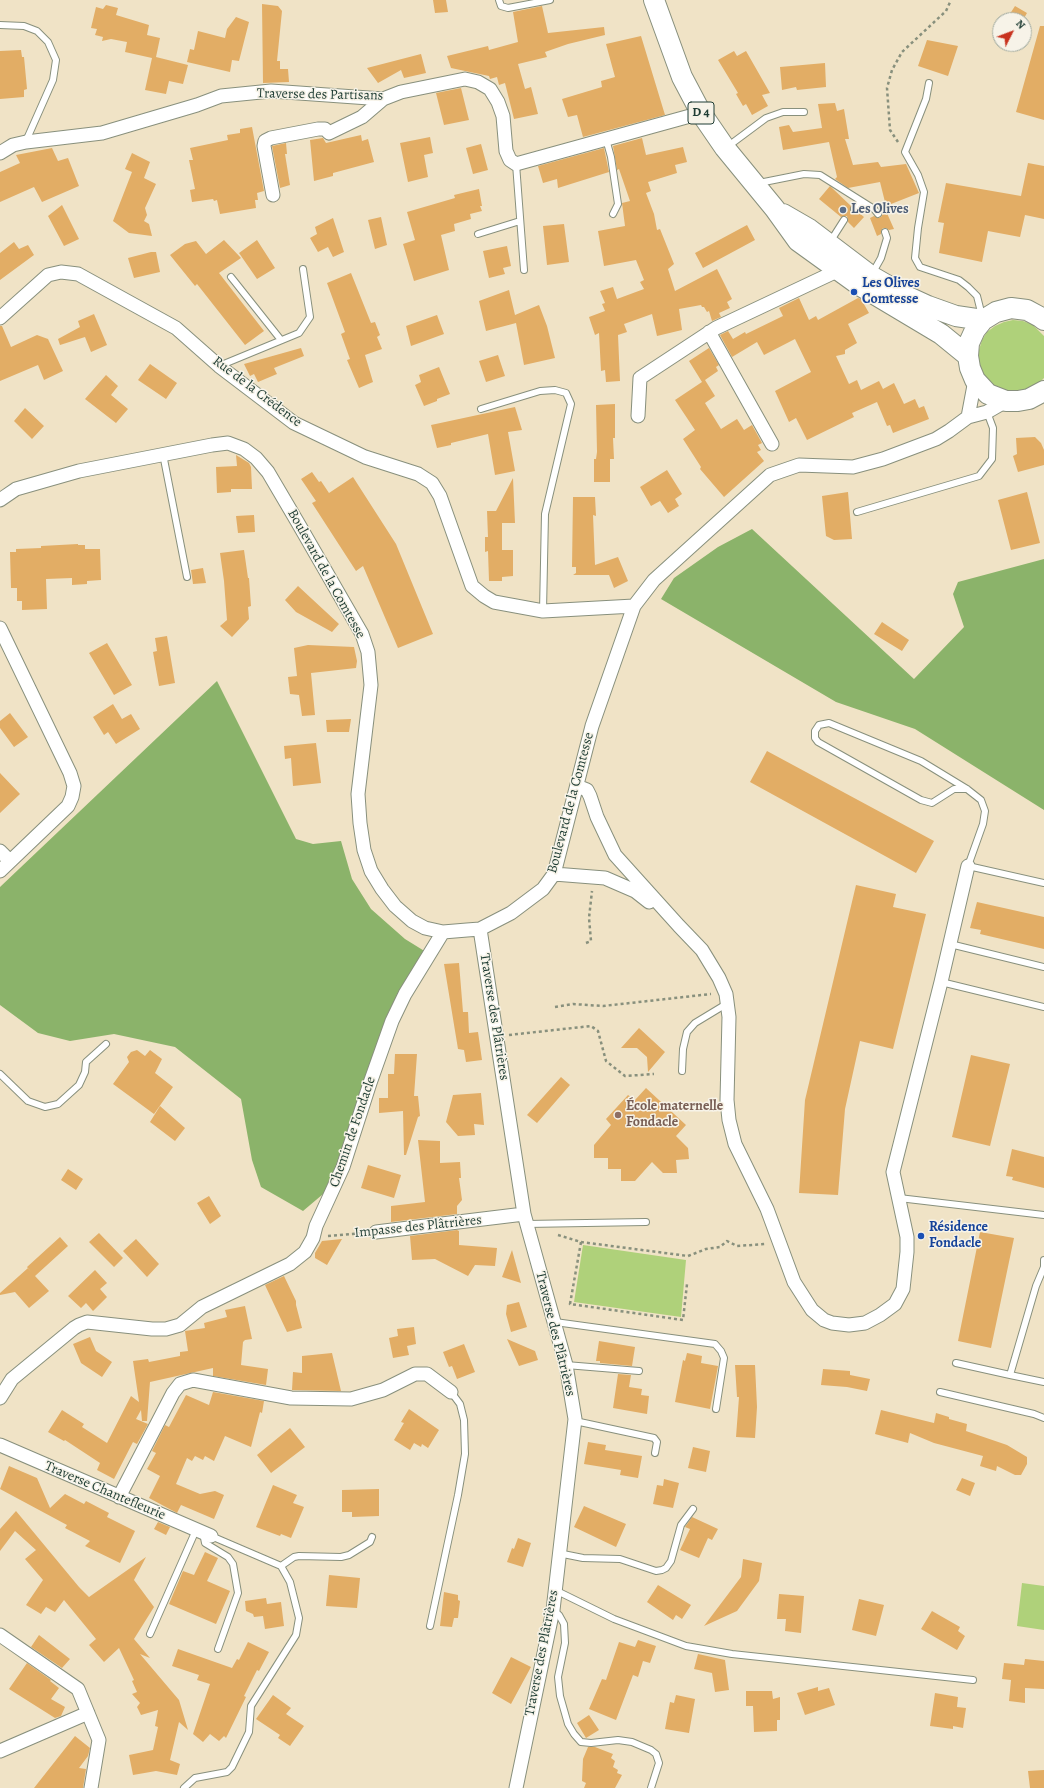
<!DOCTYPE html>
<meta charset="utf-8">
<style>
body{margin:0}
#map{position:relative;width:1044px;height:1788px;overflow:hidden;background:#f0e3c6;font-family:Alegreya,serif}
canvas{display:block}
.north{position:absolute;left:992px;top:12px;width:40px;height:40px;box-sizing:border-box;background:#f7f3e8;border:1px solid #a1aaa0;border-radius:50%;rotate:48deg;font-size:11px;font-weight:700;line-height:16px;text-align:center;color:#1f3d34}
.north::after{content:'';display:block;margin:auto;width:14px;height:18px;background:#c8321e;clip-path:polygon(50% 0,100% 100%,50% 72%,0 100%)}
</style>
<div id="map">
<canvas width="1044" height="1788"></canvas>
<div class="north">N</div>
</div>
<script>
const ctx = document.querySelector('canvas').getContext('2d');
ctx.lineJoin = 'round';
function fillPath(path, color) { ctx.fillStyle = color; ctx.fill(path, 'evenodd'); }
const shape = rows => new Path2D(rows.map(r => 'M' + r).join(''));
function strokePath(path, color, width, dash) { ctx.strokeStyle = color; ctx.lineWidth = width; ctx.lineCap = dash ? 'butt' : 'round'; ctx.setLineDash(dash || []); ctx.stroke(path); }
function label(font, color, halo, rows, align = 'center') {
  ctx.font = font + ' Alegreya,serif'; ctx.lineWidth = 3; ctx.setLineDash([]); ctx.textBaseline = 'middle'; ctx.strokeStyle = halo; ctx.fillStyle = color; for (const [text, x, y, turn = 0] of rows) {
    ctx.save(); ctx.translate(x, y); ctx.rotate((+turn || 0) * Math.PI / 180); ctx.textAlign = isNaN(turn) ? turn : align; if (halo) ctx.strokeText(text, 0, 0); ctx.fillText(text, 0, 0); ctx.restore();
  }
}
fillPath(shape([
 [1013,320,1023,321,1033,325,1044,336,1044,378,1038,384,1030,390,1011,393,992,386,980,370,978,360,979,350,982,340,987,332,995,326,1004,322],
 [583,1245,686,1260,681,1317,574,1302],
 [1022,1583,1044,1586,1044,1630,1017,1626]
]), '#afd17a');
fillPath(shape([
 [752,529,914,679,964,627,953,594,958,582,1044,559,1044,810,915,729,836,702,661,599,674,578,718,547],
 [217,681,296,839,313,844,341,841,352,879,371,909,405,939,426,952,329,1189,303,1211,261,1187,252,1160,241,1099,175,1047,114,1034,70,1041,38,1033,0,1005,0,887]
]), '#8bb36a');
fillPath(shape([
 [433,0,446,0,448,12,435,13],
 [262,4,278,6,282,11,277,61,280,61,280,69,288,69,289,82,263,83],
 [106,5,118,8,116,15,149,25,147,35,160,38,156,57,188,65,183,84,169,81,166,94,145,90,152,58,125,52,127,42,111,39,102,41,103,37,95,35,97,29,91,28,96,7,103,9],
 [542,6,548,33,604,27,605,35,568,44,545,52,547,57,518,64,525,89,531,87,538,114,514,119,505,83,499,85,497,77,490,79,489,76,451,68,447,56,488,46,489,50,518,42,513,12],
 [1015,6,1027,13,1023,20,1006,20],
 [236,17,249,22,239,61,232,60,230,72,187,62,190,49,194,50,198,31,225,38,227,29],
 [1040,26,1044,26,1044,120,1016,112],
 [641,36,665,115,583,137,577,115,568,117,562,99,602,87,601,81,615,77,606,44],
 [927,40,958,46,948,76,918,66],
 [21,50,22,57,24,57,27,89,24,90,24,97,0,99,0,51],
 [734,51,737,56,746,51,770,93,762,95,768,106,752,115,746,104,743,106,736,94,738,93,718,60],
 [421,54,426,73,404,78,401,70,378,83,367,68],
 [825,63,826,87,797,90,796,87,782,90,780,67],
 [461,88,469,120,444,125,436,93],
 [835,103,837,111,844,109,849,139,845,139,853,165,878,162,881,167,906,164,919,193,886,206,880,182,848,188,835,179,837,177,829,142,783,150,779,127,789,125,793,132,822,128,818,104],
 [252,127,264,191,257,193,258,200,255,200,256,208,220,214,217,200,214,201,213,199,192,202,190,190,195,189,189,160,193,160,190,148,228,140,227,135,240,133,240,129],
 [361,135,362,141,368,139,374,162,333,173,333,176,314,181,310,140,323,138,326,143],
 [430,137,433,153,424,155,428,177,408,182,400,143],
 [642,138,646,155,683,147,687,162,675,165,677,173,648,182,651,191,646,193,654,214,657,230,660,229,674,264,668,269,675,291,717,269,732,299,727,302,730,308,719,313,721,317,712,321,709,311,707,312,704,307,702,307,701,305,679,309,682,330,657,336,652,314,624,324,627,332,618,335,620,381,606,382,605,370,601,371,599,333,595,335,589,317,605,311,602,304,605,303,600,291,613,287,617,299,644,289,640,282,644,280,636,260,604,266,598,231,625,226,622,203,630,201,619,169,617,170,613,146],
 [286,143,287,154,285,154,290,185,280,188,272,146],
 [481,144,488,170,473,174,466,148],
 [52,148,58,161,68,158,79,186,42,202,34,187,0,202,0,172,20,163,16,155],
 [604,148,609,172,558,188,557,179,543,183,538,166],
 [132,153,150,162,144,178,156,184,145,208,147,215,144,221,149,224,152,236,129,233,113,221,132,172,125,169],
 [1028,163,1044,166,1044,219,1025,215,1020,237,988,231,982,262,939,253,944,223,938,222,946,183,1021,196],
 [830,186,851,206,850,210,851,213,855,213,858,212,864,217,854,228,848,222,847,216,841,217,819,199],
 [479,189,482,206,480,206,482,211,470,214,471,219,454,224,455,231,441,235,449,270,414,281,403,244,415,240,407,212,455,198,454,195],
 [62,205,79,239,64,246,48,216],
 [886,211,894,229,889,230,886,228,883,228,881,231,881,234,877,236,870,218,874,216,879,218,882,216,882,213],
 [381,217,387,245,375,249,368,220],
 [333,218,344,252,333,257,328,247,318,252,310,238,317,234,315,227],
 [564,224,569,262,547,265,543,226],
 [747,225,755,240,703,268,695,253],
 [224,240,241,258,219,273,264,331,245,345,197,284,195,286,170,255,185,244,196,241,206,254],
 [257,240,275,268,257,279,239,253],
 [14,242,19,249,28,245,34,255,0,280,0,253],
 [507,246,511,266,503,268,505,274,489,278,483,251],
 [151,252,156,252,160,272,134,278,128,258],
 [351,273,371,323,375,322,380,335,377,337,382,349,365,355,373,382,359,388,347,360,350,359,341,334,345,332,327,283],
 [509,290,515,315,539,305,547,326,555,358,524,365,516,323,486,331,479,301],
 [799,298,809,320,816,316,818,320,858,298,861,299,869,313,848,324,857,343,845,350,845,354,836,356,849,384,857,380,861,390,879,381,883,389,894,383,904,404,915,399,919,408,924,406,929,419,893,433,890,425,887,426,877,402,852,413,854,417,807,440,796,418,789,422,775,391,811,372,795,339,764,355,757,342,732,357,720,335,728,331,733,339,745,332,746,334,783,316,779,308],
 [94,314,107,345,91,352,85,337,60,345,58,339,80,327,78,321],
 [437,315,444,334,411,346,406,326],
 [0,326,2,326,11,347,37,335,48,339,63,371,44,380,38,365,0,381],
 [301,348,304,356,274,368,277,374,258,382,254,374,250,376,244,364],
 [709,348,719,365,716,367,718,371,705,380,715,396,705,403,721,429,737,419,744,430,752,425,762,443,758,445,761,450,757,452,764,461,724,497,700,469,701,467,683,439,695,430,675,400,702,382,689,361],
 [498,355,505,376,486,382,479,361],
 [150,364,177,383,166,399,138,380],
 [439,367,450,394,437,399,437,401,424,406,415,385,421,382,419,375],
 [106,375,118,386,111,395,128,409,116,423,85,399],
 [615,404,615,438,613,438,614,459,610,459,610,482,594,482,594,459,596,459,597,452,596,405],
 [515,407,522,430,508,432,515,471,495,475,488,434,451,443,451,445,437,448,431,425],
 [25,408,44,426,32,439,14,421],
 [1035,437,1041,443,1044,450,1044,465,1018,472,1013,456,1017,454,1016,438],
 [236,455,249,463,251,467,252,489,231,489,231,492,217,493,216,467,237,466],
 [667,470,682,494,675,499,679,506,668,513,660,501,651,506,640,487],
 [312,472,319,482,321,481,329,493,353,477,396,544,433,634,398,648,363,566,356,571,312,503,316,501,301,479],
 [513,478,515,523,502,523,502,550,513,550,513,576,502,577,502,581,489,581,488,551,485,552,485,537,488,537,487,511,496,511],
 [848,492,852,539,834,540,826,536,822,496],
 [1027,492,1040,543,1011,550,998,500],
 [573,497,595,497,596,516,593,515,595,565,618,557,628,581,614,588,609,575,573,575,576,573,576,567,572,567],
 [254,515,255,532,238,533,236,516],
 [78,544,78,545,85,545,85,549,100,549,101,580,87,581,87,584,72,585,72,578,46,579,47,609,22,610,22,601,17,601,17,588,11,588,10,552,16,552,16,549,41,548,41,546],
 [244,550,248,578,249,578,251,606,248,607,249,619,232,637,220,626,227,620,224,581,220,553],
 [203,568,206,583,193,584,191,570],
 [298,586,339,624,332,632,296,612,285,600],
 [882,622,909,640,902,651,874,634],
 [167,636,175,683,159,686,153,652,157,651,155,638],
 [107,643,132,685,114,695,89,653],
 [308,645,354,647,357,661,356,668,311,673,315,715,302,716,299,695,290,694,288,677,297,676,294,648],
 [113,704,122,719,131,714,140,729,116,744,108,732,104,735,93,717],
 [10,713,28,737,14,747,0,728,0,721],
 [351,719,349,732,327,732,326,720],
 [316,743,321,783,293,786,291,758,285,759,284,746],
 [767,751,934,841,916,873,750,782],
 [0,773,20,794,0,813],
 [856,885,896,894,893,907,926,914,893,1049,860,1041,845,1109,838,1195,799,1193,805,1100],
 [977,902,1044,917,1044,949,980,934,981,930,970,928],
 [459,963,463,1012,468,1012,469,1033,478,1032,482,1060,466,1062,464,1050,458,1049,444,964],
 [639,1028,665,1052,648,1072,647,1057,637,1048,621,1048],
 [137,1050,145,1056,150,1050,162,1059,155,1073,173,1087,154,1114,113,1084,129,1062,127,1057,131,1052],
 [395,1054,417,1054,414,1096,418,1096,420,1116,418,1117,406,1155,404,1155,403,1111,379,1113,379,1098,388,1098,388,1074,394,1074],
 [971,1055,1010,1064,990,1146,952,1137],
 [561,1077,570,1085,537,1123,527,1115],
 [646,1088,686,1125,676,1136,688,1148,689,1159,676,1160,677,1173,663,1173,652,1162,635,1181,621,1181,621,1169,608,1169,608,1158,594,1158,594,1145,611,1125,606,1119,628,1095,635,1100],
 [481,1093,484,1125,474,1124,475,1135,458,1136,446,1122,453,1095],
 [160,1106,185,1128,175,1141,150,1122],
 [418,1140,440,1141,440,1163,460,1162,461,1178,459,1178,462,1200,457,1206,457,1214,391,1222,391,1206,425,1202],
 [1012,1149,1044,1157,1044,1188,1012,1180,1013,1177,1006,1176],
 [368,1165,401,1175,394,1198,361,1188],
 [68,1169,83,1179,76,1190,61,1180],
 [209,1196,221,1216,210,1224,197,1203],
 [457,1230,459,1231,459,1245,497,1248,495,1266,475,1265,468,1276,435,1259,412,1260,410,1236],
 [980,1232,1014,1238,991,1348,958,1341],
 [99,1233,123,1258,114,1267,89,1242],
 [60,1237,68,1246,35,1276,49,1291,29,1308,15,1292,0,1295,0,1293,28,1268,31,1272,27,1267],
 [136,1239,159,1264,147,1277,123,1251],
 [342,1239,327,1265,315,1258,315,1253,322,1241],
 [512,1250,521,1283,502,1277],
 [95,1270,107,1283,100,1289,107,1297,93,1311,86,1303,81,1308,68,1296],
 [284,1276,296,1301,296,1305,302,1328,287,1332,265,1285],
 [519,1302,527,1327,511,1332,506,1314,507,1305],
 [245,1306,252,1339,245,1340,243,1342,241,1365,268,1369,266,1385,213,1376,213,1368,150,1382,147,1421,142,1421,141,1410,136,1419,148,1424,137,1444,133,1442,114,1479,97,1470,100,1463,65,1440,64,1441,48,1432,62,1410,84,1424,82,1427,107,1443,131,1396,139,1402,133,1361,148,1359,149,1362,180,1356,180,1352,188,1351,185,1331,205,1328,204,1323,227,1317,225,1310],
 [414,1327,416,1344,407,1346,409,1355,393,1358,389,1338,398,1336,397,1329],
 [90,1337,96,1351,112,1362,102,1377,81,1363,73,1344],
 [507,1339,535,1351,538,1360,519,1366],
 [599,1341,635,1347,632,1366,600,1363,600,1361,596,1361],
 [464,1344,475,1372,457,1379,452,1366,449,1367,443,1352],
 [332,1353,341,1391,292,1390,293,1372,302,1373,302,1356],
 [687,1353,702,1356,701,1363,718,1366,710,1409,675,1402,683,1360,685,1361],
 [735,1365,755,1365,757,1407,755,1438,736,1437,739,1397,737,1397],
 [823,1369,850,1371,850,1375,870,1379,867,1391,847,1387,821,1385],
 [618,1374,631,1375,629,1387,642,1389,641,1395,649,1396,647,1414,613,1408],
 [213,1392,264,1401,262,1413,260,1412,251,1447,225,1436,214,1461,205,1456,203,1460,195,1456,192,1461,187,1458,176,1484,200,1494,215,1491,224,1495,214,1519,181,1505,177,1513,149,1498,160,1476,147,1469,156,1453,152,1451,165,1425,169,1427,186,1395,209,1405],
 [409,1409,439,1430,428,1448,422,1444,421,1447,414,1443,410,1450,394,1440,404,1423,401,1422],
 [881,1410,934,1423,936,1413,949,1417,949,1419,967,1424,966,1431,1007,1445,1027,1457,1027,1464,1021,1475,1015,1475,997,1466,996,1471,980,1466,983,1456,934,1443,910,1433,908,1443,875,1434],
 [290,1428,305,1447,271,1473,257,1455],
 [588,1442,606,1445,605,1450,642,1456,638,1478,620,1475,621,1470,584,1464],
 [693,1447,710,1451,706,1472,688,1468],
 [9,1466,37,1478,50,1508,65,1494,84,1504,86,1501,109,1513,107,1517,135,1531,120,1563,85,1546,90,1541,65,1528,67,1525,0,1489],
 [962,1478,975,1483,970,1496,956,1490],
 [664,1479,679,1483,673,1508,653,1504,657,1485,663,1486],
 [273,1485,297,1495,293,1503,304,1507,291,1538,281,1534,280,1536,256,1527],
 [379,1489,379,1516,352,1517,352,1512,342,1512,342,1490],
 [584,1506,626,1524,616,1547,574,1527],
 [16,1511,79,1587,89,1597,146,1557,134,1580,154,1607,134,1639,150,1658,140,1654,179,1700,188,1730,179,1722,170,1760,180,1764,177,1775,156,1771,133,1775,129,1755,153,1750,158,1727,155,1726,158,1710,141,1715,137,1707,140,1703,132,1694,137,1692,132,1681,134,1680,119,1648,104,1662,89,1645,96,1639,64,1600,55,1612,46,1607,41,1614,26,1605,43,1580,25,1559,36,1550,15,1531,0,1551,0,1529],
 [692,1517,718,1529,712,1540,708,1538,699,1558,680,1550,690,1529,685,1527],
 [158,1522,170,1527,166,1535,154,1529],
 [518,1538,531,1543,523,1567,507,1562,512,1548,514,1549],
 [205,1552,218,1558,207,1581,230,1591,216,1624,169,1604,183,1571,194,1575],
 [743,1559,762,1563,759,1581,737,1611,704,1626,741,1577],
 [329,1575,360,1578,357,1608,326,1606],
 [658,1585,691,1605,682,1619,676,1615,673,1620,647,1602],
 [444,1592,458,1595,458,1600,460,1601,458,1618,454,1618,452,1627,440,1626],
 [779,1594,804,1596,801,1633,785,1631,786,1619,777,1619],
 [266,1598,267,1604,281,1602,284,1626,265,1629,263,1616,254,1617,253,1614,246,1611,245,1601],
 [859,1599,884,1605,876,1636,852,1630],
 [932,1611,960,1627,958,1631,965,1636,957,1650,921,1629],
 [39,1635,70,1659,62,1668,31,1647],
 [638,1640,656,1646,650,1663,643,1661,638,1677,633,1675,616,1720,589,1709,602,1679,606,1680,619,1642,635,1647],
 [248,1642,269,1652,259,1671,257,1670,244,1696,246,1697,226,1738,224,1736,219,1741,210,1734,203,1742,193,1734,210,1684,197,1680,199,1675,172,1666,178,1649,232,1668,237,1659,239,1660],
 [698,1654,725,1660,729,1690,715,1692,712,1673,694,1669],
 [511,1657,531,1667,511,1704,492,1693],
 [1025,1659,1044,1661,1044,1689,1025,1688,1025,1703,1009,1701,1011,1680,1002,1679,1004,1663,1024,1665],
 [27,1663,51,1680,50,1681,59,1688,51,1699,65,1707,61,1716,55,1718,9,1689],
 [818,1687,818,1691,829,1688,835,1705,805,1715,797,1693],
 [746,1691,772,1691,773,1699,780,1697,780,1720,777,1720,777,1731,754,1732,753,1706,746,1706],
 [935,1693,958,1697,957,1707,966,1708,963,1728,953,1726,953,1729,930,1726],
 [273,1695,291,1708,286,1714,304,1726,290,1746,278,1738,280,1735,256,1719],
 [676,1695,695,1699,689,1733,665,1729,670,1702,674,1703],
 [589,1715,599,1730,586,1738,577,1723],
 [75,1736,90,1748,88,1756,79,1768,86,1769,83,1788,34,1788],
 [588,1747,595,1747,613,1754,611,1758,615,1761,613,1767,618,1770,617,1773,622,1775,615,1788,584,1788,586,1783,582,1781,583,1759],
 [1044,1770,1044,1788,1030,1788,1028,1771]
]), '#e2ad65');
const service = shape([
 [499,0,501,6,508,8,550,0],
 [0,25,24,26,37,31,48,42,56,60,53,80,26,141],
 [929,83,926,99,905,152,918,175,924,192,918,228,915,258,920,267,959,280,968,287,977,296,982,316],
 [606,139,611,157,618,204,613,214],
 [727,147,766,118,783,112,804,112],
 [516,164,524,270],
 [759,183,804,174,820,175,874,209,878,214],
 [854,209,861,201],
 [478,234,520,221],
 [830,242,844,220],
 [872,274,881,258,887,238,885,232],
 [231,277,281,340],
 [219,366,299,333,310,317,303,269],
 [481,409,540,391,555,390,566,393,571,404,545,514,543,611],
 [163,454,187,577],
 [857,512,979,476,992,459,993,428,987,412],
 [967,789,954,789,932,803,921,800,818,742,815,738,815,731,819,725,829,723,921,761,967,789,981,800,985,811,983,824,968,866,1044,883],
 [950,944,1044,967],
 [941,982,1044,1007],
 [682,1071,683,1049,687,1032,695,1023,728,1003],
 [0,1074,28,1101,45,1107,58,1104,79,1085,85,1072,86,1062,106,1044],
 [899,1198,1044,1215],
 [526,1224,646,1222],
 [1044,1260,1044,1267,1036,1286,1010,1375,1044,1382],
 [555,1322,715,1344,721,1351,724,1358,716,1409],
 [956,1363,1010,1375],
 [566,1365,639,1371],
 [940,1392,1034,1414,1044,1418],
 [575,1421,654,1438,657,1442,655,1453],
 [203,1533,205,1543,228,1557,233,1564,238,1593,218,1649],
 [558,1553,583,1558,620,1559,656,1571,662,1570,666,1568,671,1561,681,1525,693,1509],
 [281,1566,294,1557,299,1556,341,1557,349,1555,370,1542,372,1537],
 [555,1590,614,1619,686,1646,732,1654,973,1680],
 [553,1610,559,1615,564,1624,565,1643,558,1677,560,1696,568,1724,574,1734,581,1742,591,1743,618,1740,632,1742,651,1750,656,1754,659,1763,651,1788],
 [430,1626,458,1495,465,1454,464,1420,460,1404,451,1392],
 [150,1634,196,1530],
 [184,1788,195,1778,227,1772,232,1767,249,1732,251,1706,296,1635,299,1618,290,1582,281,1566,211,1536]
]);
const minor = shape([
 [0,153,13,145,26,142,102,133,197,105,221,96,271,91,383,99,401,92,465,79,478,82,490,89,498,102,503,116,506,151,510,160,516,164,701,113],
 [273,195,264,146,265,141,271,138,318,129,325,129,329,133,362,117,383,99],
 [0,318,48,275,61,272,78,274,176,328,219,366,294,423,365,457,418,474,432,483,440,496,472,586,484,596,494,602,543,611,634,606],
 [709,332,772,444],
 [638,416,640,378,716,328,839,270],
 [968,417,975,380],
 [0,500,16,489,79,471,212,445,228,443,244,449,256,458,268,472,298,523,362,634,368,652,371,685,358,794,360,823,364,850,371,871,382,889,395,906,412,921,425,928,443,932,467,930,480,929,511,913,543,889,554,874,592,726,634,606,654,580,770,475,799,465,853,467,883,459,936,439,949,431,968,417,987,412,1006,401],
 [0,628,70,773,74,786,72,797,68,806,0,871],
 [577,786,587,790,590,796,597,817,615,855,679,926,702,950,719,978,726,994,729,1017,727,1100,729,1120,735,1144,767,1209,794,1282,812,1310,824,1320,832,1323,849,1325,865,1323,880,1315,895,1304,903,1289,907,1252,907,1237,893,1172,941,982,968,866],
 [0,851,10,861],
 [554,874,605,878,635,891,649,902],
 [480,929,524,1214,566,1365,575,1419,553,1610,516,1788],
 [376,1232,524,1214],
 [0,1398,12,1379,74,1328,79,1325,87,1322,152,1329,166,1329,180,1325,202,1307,290,1264,305,1252,313,1238,316,1226,343,1167,370,1083,392,1021,405,994,443,932],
 [0,1445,211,1536],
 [119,1497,173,1393,180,1384,193,1380,291,1398,351,1399,383,1390,415,1374,427,1374,451,1392],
 [0,1635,78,1689,99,1740,91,1788],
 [0,1751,88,1713]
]);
const primary = shape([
 [654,0,682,77,701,113,725,148,775,209,798,241,859,285,941,334,968,356],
 [783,214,809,229,871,276,904,295,928,306,956,316,983,320],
 [1044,320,1040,317,1027,310,1011,308,996,312,983,320,975,330,969,343,968,356,970,368,975,380,988,394,1006,401,1018,401,1029,399,1044,391]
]);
strokePath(service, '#88907d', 8);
strokePath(minor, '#88907d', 15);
strokePath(primary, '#88907d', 22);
strokePath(shape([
 [898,142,890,130,887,88,892,70,902,52,946,11,951,0],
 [586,943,591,941,589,918,592,891],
 [555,1007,573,1004,603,1006,711,994],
 [509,1035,591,1026,598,1031,606,1061,625,1076,654,1074],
 [558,1235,581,1242,688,1256,706,1249,720,1247,727,1241,737,1246,765,1244],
 [328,1236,363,1233],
 [581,1242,570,1304,683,1320,687,1284]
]), '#88907d', 2.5, [3, 3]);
strokePath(service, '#fff', 6);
strokePath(minor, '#fff', 13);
strokePath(primary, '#fff', 20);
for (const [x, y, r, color] of [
 [843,210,4,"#5c6f8a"],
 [854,292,4,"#1a4fb4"],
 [618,1115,4,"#8d6e63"],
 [921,1236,4,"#1a4fb4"]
]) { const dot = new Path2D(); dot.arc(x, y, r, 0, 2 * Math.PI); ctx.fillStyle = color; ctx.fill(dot); strokePath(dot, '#f7f3e8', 1.5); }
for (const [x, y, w] of [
 [701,113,26]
]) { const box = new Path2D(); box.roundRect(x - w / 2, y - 11, w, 22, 3); ctx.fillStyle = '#f7f3e8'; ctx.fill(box); strokePath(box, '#1f3d34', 1); }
label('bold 13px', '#1f3d34', null, [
 ["D 4",701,113]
]);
label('14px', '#1f3d34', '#f7f3e8', [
 ["Traverse des Partisans",320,95,1],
 ["Rue de la Crédence",257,392,37],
 ["Boulevard de la Comtesse",326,574,61],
 ["Boulevard de la Comtesse",571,803,-75],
 ["Traverse des Plâtrières",494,1017,81],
 ["Chemin de Fondacle",353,1132,-71],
 ["Impasse des Plâtrières",418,1227,-6],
 ["Traverse des Plâtrières",555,1334,76],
 ["Traverse Chantefleurie",105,1491,23],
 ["Traverse des Plâtrières",542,1653,-79]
]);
label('bold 14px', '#4e5e75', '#f7f3e8', [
 ["Les Olives",851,210]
], 'left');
label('bold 14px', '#164399', '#f7f3e8', [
 ["Les Olives",862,284],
 ["Comtesse",862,300],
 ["Résidence",929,1228],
 ["Fondacle",929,1244]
], 'left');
label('bold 14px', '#785e54', '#f7f3e8', [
 ["École maternelle",626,1107],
 ["Fondacle",626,1123]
], 'left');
</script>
